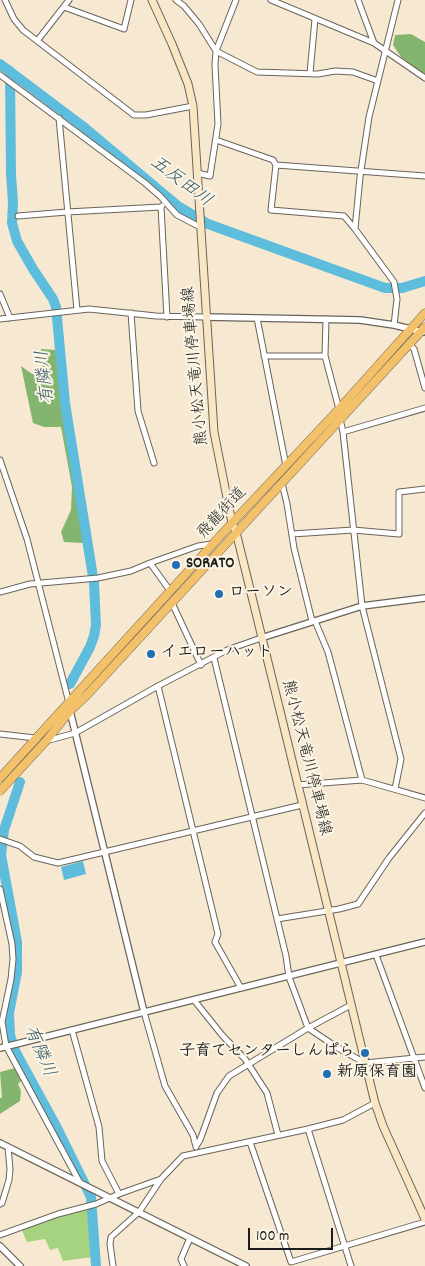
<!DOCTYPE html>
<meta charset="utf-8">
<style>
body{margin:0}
#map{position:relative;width:425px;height:1266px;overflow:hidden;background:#f7e9d1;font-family:Dekko,sans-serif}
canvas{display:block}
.scale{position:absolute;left:248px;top:1228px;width:85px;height:22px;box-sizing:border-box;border:2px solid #1c1c1c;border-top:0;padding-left:6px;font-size:15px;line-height:18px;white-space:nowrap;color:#1c1c1c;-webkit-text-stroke:4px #fcf5e5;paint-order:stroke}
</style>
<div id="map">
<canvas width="425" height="1266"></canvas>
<div class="scale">100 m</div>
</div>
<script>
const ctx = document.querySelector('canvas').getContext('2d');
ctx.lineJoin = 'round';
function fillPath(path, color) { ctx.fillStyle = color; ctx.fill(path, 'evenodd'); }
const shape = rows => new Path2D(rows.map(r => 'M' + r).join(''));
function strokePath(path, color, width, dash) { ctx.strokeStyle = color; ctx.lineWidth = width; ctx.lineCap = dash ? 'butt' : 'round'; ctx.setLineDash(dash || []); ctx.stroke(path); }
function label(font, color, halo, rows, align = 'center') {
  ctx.font = font + ' Dekko,"Klee One",sans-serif'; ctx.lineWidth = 4; ctx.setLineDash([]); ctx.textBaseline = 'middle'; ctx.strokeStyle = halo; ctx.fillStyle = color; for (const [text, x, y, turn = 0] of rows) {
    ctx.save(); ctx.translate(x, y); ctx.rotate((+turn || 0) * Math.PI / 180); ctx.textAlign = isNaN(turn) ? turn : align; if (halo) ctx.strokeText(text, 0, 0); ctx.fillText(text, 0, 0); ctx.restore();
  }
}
fillPath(shape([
 [88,1209,93,1257,63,1261,58,1248,50,1250,45,1239,27,1242,21,1228]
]), '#a5d380');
fillPath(shape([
 [411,34,425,42,425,76,401,57,393,45,395,35],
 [41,349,57,350,84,543,64,542,61,532,71,510,72,487,61,427,44,427,33,423,21,366,32,374,43,370],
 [15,1068,21,1081,18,1084,21,1091,20,1101,0,1114,0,1098,2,1098,0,1072]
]), '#84b56e');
fillPath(shape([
 [83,861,86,874,64,880,61,867]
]), '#5ebddc');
strokePath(shape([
 [0,64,85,128,178,206,208,224,385,288,402,288,425,281],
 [10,71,11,175,13,202,12,223,17,241,33,269,53,299,56,307,65,403,94,583,96,625,94,636,90,647,70,684],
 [20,782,4,830,1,855,17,942,17,972,9,1013,10,1035,15,1051,57,1128,91,1197,96,1266]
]), '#5ebddc', 10);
const minor = shape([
 [5,0,14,19,23,30,134,115,146,115,193,106],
 [176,0,184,6,199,24,216,51,257,72,318,74,335,71,353,72,378,81],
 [271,0,374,43,425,78],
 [358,0,374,43],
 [64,7,124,29,131,0],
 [37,41,69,0],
 [310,73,315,19],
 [0,75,145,183,160,196,177,215,200,227],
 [59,118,77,310],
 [216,140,273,160,276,165,425,176],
 [276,165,271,210,344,216,355,229],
 [197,173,210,176,218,124,215,65,216,51,236,0],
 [162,206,161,207,167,317],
 [18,216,67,212,161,207],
 [0,294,10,318],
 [131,313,138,411,154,463],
 [257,318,286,466],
 [0,319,89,309,156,316,205,317],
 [326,319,325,356,339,409],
 [394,325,397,299,394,282,355,229,360,177,369,117,398,0],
 [409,344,414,349,425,388],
 [264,356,325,356],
 [340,419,343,432,362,606,401,759,395,789],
 [343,432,425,408],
 [0,460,27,539,69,703],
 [282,483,287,504,294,548,312,621],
 [292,534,353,530,399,534,399,492,425,489],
 [150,563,198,546,212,544],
 [0,592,30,584,98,578,131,571,150,563,171,592],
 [172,603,201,665],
 [315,621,328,652,362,780],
 [158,686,218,934,215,942,241,988],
 [0,734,35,738],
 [46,741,75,733,158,686,227,650,261,638],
 [297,785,362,780,425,798],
 [0,839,20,846,34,857,58,863,302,805],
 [0,889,12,944,13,959,11,979,2,1022,6,1046,80,1183],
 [277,919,339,909,358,904,389,858,425,813],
 [376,955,425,1088],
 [194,1000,222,1035,245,1059,267,1093,278,1135],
 [351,1005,308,1028,338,1048,365,1063,425,1057],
 [144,1012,165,1086,193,1135,196,1147],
 [72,1030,99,1127,102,1161,119,1194],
 [308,1129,351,1266],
 [250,1142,291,1262,425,1222],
 [196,1146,200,1140,217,1093,229,1076,308,1028,289,977,286,956,214,658],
 [0,1204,2,1203,9,1180,10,1169,8,1147],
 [0,1235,58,1214,96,1204,119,1194,161,1179,183,1156,308,1129,343,1120,375,1103],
 [113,1266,110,1244,111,1237,139,1212,161,1179],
 [184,1266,181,1259,190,1238]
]);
const tertiary = shape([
 [205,317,360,320,394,325,423,332],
 [261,638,362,606,425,598],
 [70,711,144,1012],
 [0,1048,425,942],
 [0,1143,246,1266],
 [0,1246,20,1266]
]);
const secondary = shape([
 [152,0,172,44,188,84,193,106,214,432,232,523,236,532,282,719,375,1103,383,1126,425,1219]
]);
const trunk = shape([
 [0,778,232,523,339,409,425,313],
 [0,791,46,741,70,711,87,695,282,483,425,327]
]);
strokePath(minor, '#69645b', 7);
strokePath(tertiary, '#69645b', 8);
strokePath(secondary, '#69645b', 9);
strokePath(trunk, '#69645b', 9);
strokePath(minor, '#fff', 5);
strokePath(tertiary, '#fff', 5.5);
strokePath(secondary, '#fbe6c4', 7);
strokePath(trunk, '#f4c16b', 8);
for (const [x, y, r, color] of [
 [176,565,5,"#1f6fb2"],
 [219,594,5,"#1f6fb2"],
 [151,654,5,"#1f6fb2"],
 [365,1053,5,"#1f6fb2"],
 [327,1074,5,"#1f6fb2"]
]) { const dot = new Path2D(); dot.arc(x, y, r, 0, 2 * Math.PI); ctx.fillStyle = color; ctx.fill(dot); strokePath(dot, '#fcf5e5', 2); }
label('16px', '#1c1c1c', '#fcf5e5', [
 ["熊小松天竜川停車場線",197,366,-95],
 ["飛龍街道",223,514,-47],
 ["熊小松天竜川停車場線",305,758,76]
]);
label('bold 16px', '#1c1c1c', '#fcf5e5', [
 ["SORATO",186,565],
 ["ローソン",229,594],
 ["イエローハット",161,654],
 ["子育てセンターしんぱら",355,1053,"right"],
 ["新原保育園",337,1074]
], 'left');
label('italic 18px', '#365c69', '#fcf5e5', [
 ["五反田川",180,183,37],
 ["有隣川",47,377,-96],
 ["有隣川",38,1052,67]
]);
</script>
